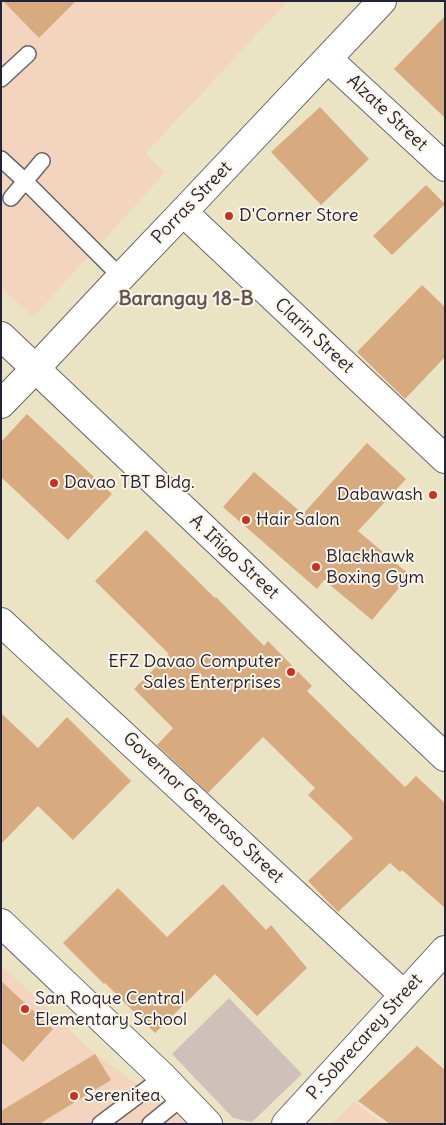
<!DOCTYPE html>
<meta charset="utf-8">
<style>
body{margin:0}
#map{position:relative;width:446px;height:1125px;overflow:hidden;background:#ebe4c4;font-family:Delius,sans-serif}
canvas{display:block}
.frame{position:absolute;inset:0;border:2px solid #22223b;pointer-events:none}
</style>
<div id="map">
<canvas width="446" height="1125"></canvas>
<div class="frame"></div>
</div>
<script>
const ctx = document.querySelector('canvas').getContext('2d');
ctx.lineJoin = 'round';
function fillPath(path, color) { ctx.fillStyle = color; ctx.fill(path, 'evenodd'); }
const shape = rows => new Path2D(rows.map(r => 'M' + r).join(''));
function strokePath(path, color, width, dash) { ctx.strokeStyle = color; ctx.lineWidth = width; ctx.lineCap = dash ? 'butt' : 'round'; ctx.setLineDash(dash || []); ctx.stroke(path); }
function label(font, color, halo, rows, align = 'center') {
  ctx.font = font + ' Delius,sans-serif'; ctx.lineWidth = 4; ctx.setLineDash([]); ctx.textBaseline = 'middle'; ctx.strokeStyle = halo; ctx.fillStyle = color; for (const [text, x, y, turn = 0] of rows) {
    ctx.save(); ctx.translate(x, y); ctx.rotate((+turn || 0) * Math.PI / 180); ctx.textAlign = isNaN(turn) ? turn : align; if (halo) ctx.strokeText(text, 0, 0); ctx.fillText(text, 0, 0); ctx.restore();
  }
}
fillPath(shape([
 [1,1,288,1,146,153,165,173,33,317,1,287],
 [1,965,95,1054,179,1114,187,1124,1,1124],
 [354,1102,383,1124,331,1124]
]), '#f3d4be');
fillPath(shape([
 [229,998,302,1074,252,1122,233,1118,172,1054]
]), '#cfc0ba');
fillPath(shape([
 [3,1,76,1,39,38],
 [445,16,445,118,394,69],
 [320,107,369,159,321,205,271,152],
 [426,185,445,204,392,255,373,236],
 [422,285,445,307,445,357,405,399,357,352],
 [27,414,112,494,68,540,1,477,1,442],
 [367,443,406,479,358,531,410,575,372,620,324,580,317,589,223,507,254,472,303,514],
 [146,530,215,598,216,597,264,646,268,641,312,686,307,691,405,787,416,776,445,803,445,908,402,870,400,872,390,863,338,912,308,881,353,838,308,795,315,788,263,737,208,793,157,745,173,728,134,689,169,654,95,581],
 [1,713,38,748,67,717,131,781,73,840,38,806,1,844],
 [223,884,266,930,271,925,307,968,257,1016,215,974,155,1033,105,983,104,984,63,943,118,888,167,937],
 [1,981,53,1029,23,1062,1,1042],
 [417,1046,445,1070,445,1124,390,1124,358,1101],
 [95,1054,111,1080,39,1124,1,1124,1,1111]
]), '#d8aa7f');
const service = shape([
 [1,79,28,54],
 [1,159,25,181,121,277],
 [11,198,42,161],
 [100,1124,163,1077],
 [150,1124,183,1097]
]);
const minor = shape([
 [328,59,445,167],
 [183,212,445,459],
 [1,404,35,369],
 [1,622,404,995],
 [1,923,163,1077,208,1124],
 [286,1124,445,950]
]);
const tertiary = shape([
 [1,336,445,757],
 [35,369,121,277,183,212,382,1]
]);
strokePath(service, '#68666b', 18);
strokePath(minor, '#68666b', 30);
strokePath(tertiary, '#68666b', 30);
strokePath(service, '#fff', 15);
strokePath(minor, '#fff', 28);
strokePath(tertiary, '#fff', 28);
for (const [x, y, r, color] of [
 [229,216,5,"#c8321e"],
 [54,483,5,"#c8321e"],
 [433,495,5,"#c8321e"],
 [246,520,5,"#c8321e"],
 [316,567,5,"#c8321e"],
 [291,672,5,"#c8321e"],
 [25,1009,5,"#c8321e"],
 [74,1096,5,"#c8321e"]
]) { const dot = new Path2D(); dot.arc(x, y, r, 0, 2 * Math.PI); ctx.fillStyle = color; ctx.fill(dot); strokePath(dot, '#fcf5e5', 2); }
label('18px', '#22223b', '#fcf5e5', [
 ["Alzate Street",387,113,43],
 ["Porras Street",192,203,-46],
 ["Clarin Street",314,336,43],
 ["A. Iñigo Street",234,557,43],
 ["Governor Generoso Street",203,808,43],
 ["P. Sobrecarey Street",365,1037,-48]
]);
label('18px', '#22223b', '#fcf5e5', [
 ["D'Corner Store",239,216],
 ["Davao TBT Bldg.",64,483],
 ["Dabawash",423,495,"right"],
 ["Hair Salon",256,520],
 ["Blackhawk",326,557],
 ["Boxing Gym",326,578],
 ["EFZ Davao Computer",281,662,"right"],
 ["Sales Enterprises",281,683,"right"],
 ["San Roque Central",35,999],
 ["Elementary School",35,1020],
 ["Serenitea",84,1096]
], 'left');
label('bold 20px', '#625253', '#fcf5e5', [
 ["Barangay 18-B",186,299]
]);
</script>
